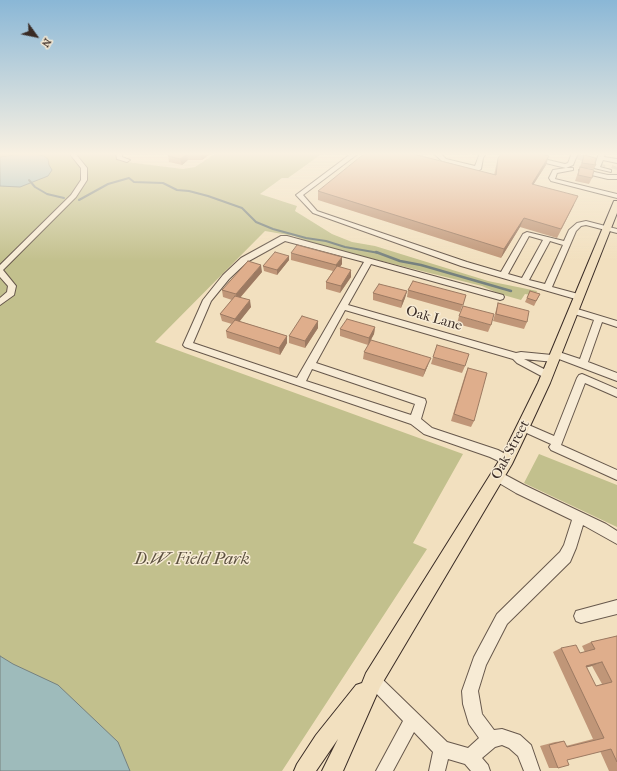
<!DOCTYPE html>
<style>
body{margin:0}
#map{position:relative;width:617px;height:771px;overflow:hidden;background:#f2e0bf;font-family:"IM FELL French Canon",serif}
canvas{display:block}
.north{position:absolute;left:16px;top:16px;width:40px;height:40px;-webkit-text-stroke:3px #f7ebd5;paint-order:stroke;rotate:123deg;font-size:11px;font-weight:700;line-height:16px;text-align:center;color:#392b25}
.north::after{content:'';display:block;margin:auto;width:14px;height:18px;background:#392b25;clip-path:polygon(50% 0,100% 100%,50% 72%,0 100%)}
</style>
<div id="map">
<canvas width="617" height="771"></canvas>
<div class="north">N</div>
</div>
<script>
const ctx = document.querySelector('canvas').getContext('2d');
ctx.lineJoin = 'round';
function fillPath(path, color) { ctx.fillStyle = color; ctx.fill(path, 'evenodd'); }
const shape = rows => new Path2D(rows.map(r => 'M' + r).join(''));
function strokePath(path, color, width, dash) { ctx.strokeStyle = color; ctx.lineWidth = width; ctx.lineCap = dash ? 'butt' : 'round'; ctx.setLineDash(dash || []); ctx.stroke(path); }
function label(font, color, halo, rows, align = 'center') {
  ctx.font = font + ' "IM FELL French Canon",serif'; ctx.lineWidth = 3; ctx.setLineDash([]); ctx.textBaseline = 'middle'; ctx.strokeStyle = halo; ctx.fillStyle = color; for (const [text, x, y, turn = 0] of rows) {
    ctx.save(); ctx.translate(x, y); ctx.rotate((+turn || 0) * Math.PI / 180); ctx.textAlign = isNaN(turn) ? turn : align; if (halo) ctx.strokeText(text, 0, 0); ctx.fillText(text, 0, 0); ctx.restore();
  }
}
fillPath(shape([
 [0,153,115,153,119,161,183,169,195,167,216,153,323,153,288,178,282,178,260,194,297,206,295,211,332,234,352,242,375,246,488,281,537,291,535,296,525,294,521,300,500,294,482,286,317,245,294,236,265,231,155,342,463,454,413,543,427,549,282,771,0,771],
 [539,454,617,485,617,527,524,483]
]), '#c2c08d');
const water = shape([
 [30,153,44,156,48,159,49,165,52,170,48,176,20,187,0,186,0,157,30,153],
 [0,656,13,664,58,685,118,742,130,771,0,771,0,656]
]);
fillPath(water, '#9ebbbb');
strokePath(water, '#76817f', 1);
strokePath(shape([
 [29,180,35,187,47,194,64,198],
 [79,200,108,184,129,178,134,182,163,183,177,190,189,191,208,196,242,208,256,222,273,229,306,238,326,241,345,247,379,253]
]), '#76817f', 2);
strokePath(shape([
 [376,252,400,261,421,265,511,291]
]), '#76817f', 2.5);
strokePath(shape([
 [579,160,581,154],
 [602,166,603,164],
 [614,169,615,166]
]), '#cdbca0', 6, [6, 3.5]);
const minor = shape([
 [69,153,75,153,87,168,87,180,76,197,3,270,16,286,14,295,0,305,0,298,7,292,8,286,0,277,0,265,71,195,81,180,81,168,69,153],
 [116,153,122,153,122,157,130,160,127,162,117,159,116,153],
 [352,153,359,153,303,195,317,211,467,262,501,272,523,234,527,232,564,241,569,230,577,223,586,221,617,229,617,233,586,225,581,226,576,231,552,287,582,295,583,297,579,300,461,266,313,213,296,195,352,153],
 [529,236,543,240,522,278,508,274,529,236],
 [550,241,563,245,545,284,529,280,550,241],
 [433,153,440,153,446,159,475,166,480,153,486,153,483,158,481,169,478,171,442,161,433,153],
 [505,153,518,153,565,164,568,163,572,153,578,153,573,165,566,168,573,168,573,170,557,173,555,179,617,194,617,198,551,181,549,178,553,170,566,168,505,153],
 [599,153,605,153,604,157,617,159,617,163,603,160,600,167,611,170,611,172,594,168,599,153],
 [581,169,608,175,617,175,617,179,608,179,579,172,579,170,581,169],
 [281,236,287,236,503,295,504,297,503,299,500,300,371,264,348,305,516,353,521,352,552,355,553,352,556,351,580,359,594,320,571,313,570,311,571,309,574,308,617,321,617,327,602,322,588,362,617,373,617,381,559,359,557,361,554,362,524,359,550,372,552,375,550,378,547,379,517,363,513,359,345,310,316,363,425,399,426,402,421,419,432,428,498,450,511,457,513,460,511,463,507,465,490,457,424,434,411,424,185,347,183,345,203,300,223,275,241,258,281,236],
 [285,241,364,262,297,378,193,343,211,301,229,279,247,262,285,241],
 [312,369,415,404,411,415,306,381,312,369],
 [582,374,617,389,617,397,585,383,561,445,617,470,617,480,551,450,549,447,551,444,520,430,519,427,520,424,524,423,554,436,577,378,579,375,582,374],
 [498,471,524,485,606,524,617,531,617,544,583,525,576,548,570,562,507,624,486,665,478,691,482,714,494,730,502,729,520,735,531,745,540,771,524,771,518,756,509,748,502,745,495,747,482,758,488,765,490,771,471,771,465,764,448,759,445,771,429,771,433,752,414,732,393,771,376,771,403,721,368,685,365,680,368,675,373,672,378,675,447,742,468,748,479,738,469,724,463,704,462,691,474,657,497,614,560,552,564,545,572,520,516,493,494,480,492,476,494,472,498,471],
 [617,600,617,614,581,623,576,621,574,616,576,611,617,600]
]);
const major = shape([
 [614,201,617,201,617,213,550,383,531,424,512,464,380,687,343,771,322,771,338,739,316,771,294,771,297,764,316,735,356,685,362,683,366,673,502,456,538,383,614,201]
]);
strokePath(minor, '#67584c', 2);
strokePath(major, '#392b25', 2);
fillPath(minor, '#f7ebd5');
fillPath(major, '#f2e0bf');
fillPath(shape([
 [172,153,210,154,202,160,188,160,182,165,169,162,168,156],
 [416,153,416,154,494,175,496,166,498,158,546,165,533,185,574,205,557,238,520,227,501,258,318,200,318,191],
 [466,153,474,153,473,155],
 [584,155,595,163,596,165,594,169,585,168,592,178,589,184,575,181],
 [291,253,342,264,340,267,351,277,340,293,326,289,326,282,333,271,291,260],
 [289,256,289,260,277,275,264,271,263,266],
 [262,272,240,298,251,307,239,321,287,336,287,343,280,355,227,338,226,331,232,324,222,321,220,314,232,300,223,297,222,290],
 [408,290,466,295,460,312,407,297],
 [407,291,405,298,401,308,373,300,373,293],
 [530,291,540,294,534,306,525,302],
 [498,303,527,322,524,329,493,321,496,310],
 [459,316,491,325,488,332,457,324],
 [318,321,318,328,305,348,289,343,289,336],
 [375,327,374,334,368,345,340,336,340,329],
 [364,352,428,365,423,377,363,359],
 [433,357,465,366,462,373,431,364],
 [468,368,474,421,471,427,451,421,465,375],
 [617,636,617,771,609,771,600,751,567,760,558,768,549,768,540,746,555,742,564,741,566,746,593,739,553,652,561,648,580,653,585,652,582,646,591,642],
 [592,666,602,684,596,686,586,667]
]), '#c09678');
fillPath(shape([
 [202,153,210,153,210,154,202,160,201,154],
 [187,154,188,160,182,165,180,159],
 [549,156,546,165,528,193,532,184],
 [524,218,520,227,501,258,504,249],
 [289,256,289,260,277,275,277,270],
 [342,257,342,264,336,272,336,265],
 [261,265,262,272,237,301,236,294],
 [351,270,351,277,340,293,341,286],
 [407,291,405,298,401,308,402,301],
 [250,300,251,307,236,326,235,319],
 [318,321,318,328,305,348,305,341],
 [375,327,374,334,368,345,369,338],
 [287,336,287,343,280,355,279,348],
 [431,358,428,365,423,377,425,370],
 [602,662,592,666,577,670,586,666]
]), '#9c7a62');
const building = shape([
 [172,153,202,153,201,154,187,154,180,159,168,156,172,153],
 [365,153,413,153,413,154,496,175,498,158,502,153,510,154,511,153,537,153,549,156,532,184,578,196,561,229,524,218,504,249,318,191,365,153],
 [584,155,596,158,595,163,596,165,582,163,584,155],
 [580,167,594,170,592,178,578,175,580,167],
 [297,245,342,257,336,265,291,253,297,245],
 [275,252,289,256,277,270,263,266,275,252],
 [248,261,261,265,236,294,222,290,248,261],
 [337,266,351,270,341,286,326,282,337,266],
 [413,281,466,295,463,305,408,290,413,281],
 [379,284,407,291,402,301,373,293,379,284],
 [530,291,540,294,536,301,527,298,530,291],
 [235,296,250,300,235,319,220,314,235,296],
 [498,303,529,311,527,322,496,314,498,303],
 [463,306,494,314,491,325,459,316,463,306],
 [302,316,318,321,305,341,289,336,302,316],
 [347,319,375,327,369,338,340,329,347,319],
 [235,320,287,336,279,348,226,331,235,320],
 [371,340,431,358,425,370,364,352,371,340],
 [437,345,469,354,465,366,433,357,437,345],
 [468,368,487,373,474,421,454,414,468,368],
 [617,636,617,762,611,749,567,760,569,765,558,768,549,745,564,741,567,747,604,738,561,648,576,645,580,653,595,649,591,642,617,636],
 [602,662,612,682,596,686,586,666,602,662]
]);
fillPath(building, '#dfae8c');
strokePath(building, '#9c7a62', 1);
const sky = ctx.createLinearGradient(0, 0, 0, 261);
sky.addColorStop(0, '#8ab7d6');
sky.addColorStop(0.59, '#f9f1e2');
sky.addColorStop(1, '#f9f1e200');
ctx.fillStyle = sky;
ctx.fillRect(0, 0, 617, 261);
label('14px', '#392b25', '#f7ebd5', [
 ["Oak Lane",434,319,16],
 ["Oak Street",511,450,-62]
]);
label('italic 17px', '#5b503f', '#f7ebd5', [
 ["D.W. Field Park",192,560]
]);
</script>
